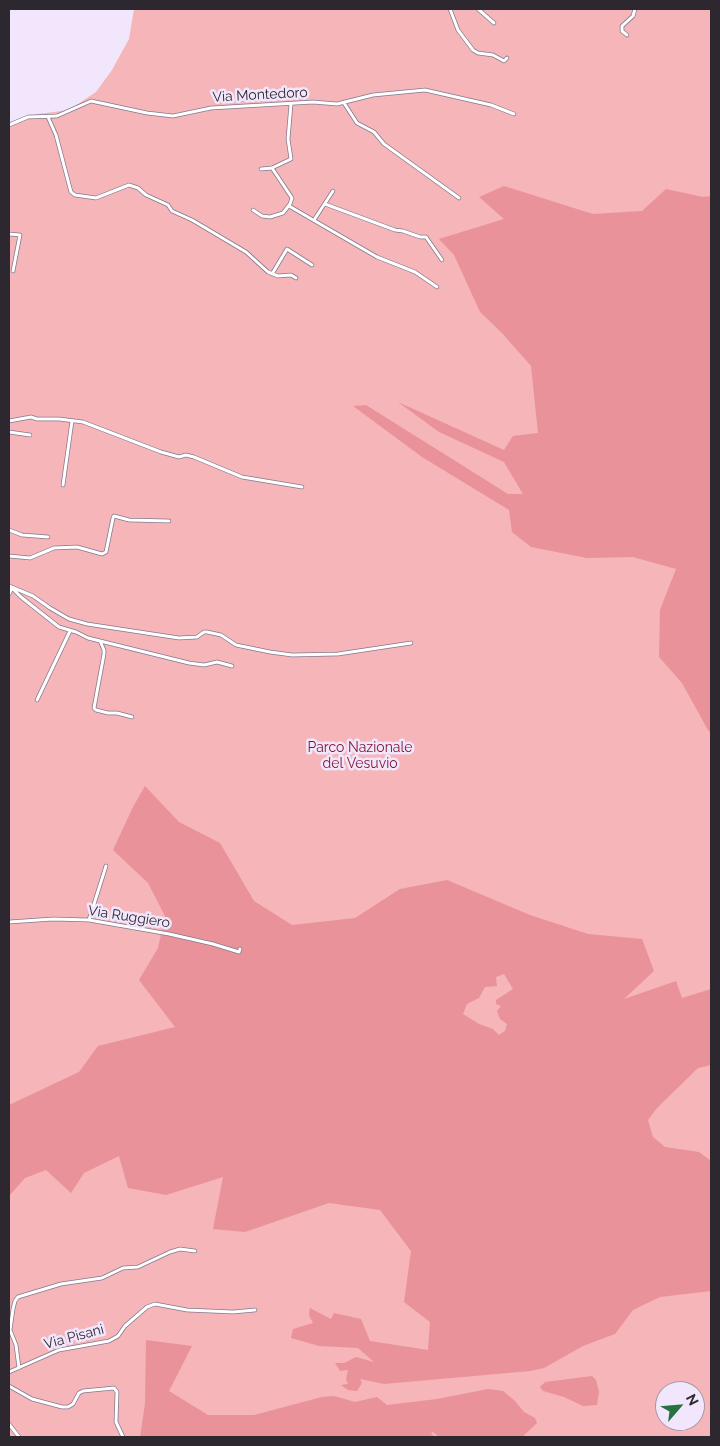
<!DOCTYPE html>
<style>
body{margin:0}
#map{position:relative;width:720px;height:1446px;overflow:hidden;background:#f2e6fc;font-family:Raleway,sans-serif}
canvas{display:block}
.frame{position:absolute;inset:0;border:10px solid #2d2830;pointer-events:none}
.north{position:absolute;left:655px;top:1381px;width:50px;height:50px;box-sizing:border-box;background:#f2e6fc;border:1px solid #a39aaa;border-radius:50%;rotate:63deg;font-size:14px;font-weight:700;line-height:20px;text-align:center;color:#2d2830}
.north::after{content:'';display:block;margin:auto;width:18px;height:22px;background:#267241;clip-path:polygon(50% 0,100% 100%,50% 72%,0 100%)}
</style>
<div id="map">
<canvas width="720" height="1446"></canvas>
<div class="frame"></div>
<div class="north">N</div>
</div>
<script>
const ctx = document.querySelector('canvas').getContext('2d');
ctx.lineJoin = 'round';
function fillPath(path, color) { ctx.fillStyle = color; ctx.fill(path, 'evenodd'); }
const shape = rows => new Path2D(rows.map(r => 'M' + r).join(''));
function strokePath(path, color, width, dash) { ctx.strokeStyle = color; ctx.lineWidth = width; ctx.lineCap = dash ? 'butt' : 'round'; ctx.setLineDash(dash || []); ctx.stroke(path); }
function label(font, color, halo, rows, align = 'center') {
  ctx.font = font + ' Raleway,sans-serif'; ctx.lineWidth = 5; ctx.setLineDash([]); ctx.textBaseline = 'middle'; ctx.strokeStyle = halo; ctx.fillStyle = color; for (const [text, x, y, turn = 0] of rows) {
    ctx.save(); ctx.translate(x, y); ctx.rotate((+turn || 0) * Math.PI / 180); ctx.textAlign = isNaN(turn) ? turn : align; if (halo) ctx.strokeText(text, 0, 0); ctx.fillText(text, 0, 0); ctx.restore();
  }
}
fillPath(shape([
 [134,9,711,9,711,1437,9,1437,9,122,38,114,69,110,96,92,112,70,129,39],
 [665,1391,695,1391,695,1421,665,1421]
]), '#f5b5b9');
fillPath(shape([
 [504,186,593,214,642,211,666,189,703,197,711,196,711,733,708,730,682,683,659,657,660,610,676,569,633,557,587,558,531,547,512,532,509,510,422,457,353,406,366,405,508,494,523,494,504,462,439,432,398,402,504,450,513,436,538,433,531,366,502,333,480,312,454,255,439,239,504,219,479,197],
 [145,786,179,822,220,843,254,901,292,925,355,918,400,889,447,880,530,915,588,934,642,939,654,971,624,999,676,981,682,998,711,989,711,1065,698,1068,657,1108,648,1120,653,1137,665,1147,699,1152,711,1161,711,1291,660,1297,633,1310,615,1334,583,1346,544,1368,530,1371,384,1384,360,1379,362,1383,357,1391,348,1390,341,1385,348,1384,346,1379,348,1370,340,1371,335,1363,344,1363,356,1357,374,1362,358,1348,319,1346,291,1338,293,1329,313,1323,309,1315,310,1308,331,1319,334,1313,361,1319,370,1341,428,1350,430,1322,404,1302,411,1251,380,1210,329,1203,245,1232,213,1229,223,1177,166,1195,128,1188,119,1156,84,1173,71,1193,46,1170,25,1178,9,1196,9,1105,79,1072,98,1046,175,1027,139,980,158,948,165,916,148,883,113,850,133,807],
 [504,974,513,989,496,1000,496,1004,501,1006,497,1011,500,1019,507,1024,505,1031,499,1035,493,1029,479,1024,463,1014,467,1004,479,998,485,987,497,986,496,977],
 [146,1340,192,1346,169,1391,208,1415,254,1415,322,1397,334,1396,355,1402,377,1397,387,1405,437,1399,488,1389,503,1391,515,1401,524,1412,535,1418,537,1423,522,1437,439,1437,433,1432,431,1433,434,1437,140,1437,145,1404],
 [592,1376,596,1380,599,1392,597,1405,583,1406,564,1397,543,1391,540,1387,545,1382]
]), '#e99299');
const minor = shape([
 [450,9,458,30,473,50,478,53,493,55,504,61,507,58],
 [478,9,494,23],
 [627,35,622,31,622,26,633,16,635,9],
 [344,103,357,123,374,132,384,144,459,198],
 [48,117,56,135,71,192,75,195,96,198,129,185,138,188,146,195,168,205,172,211,192,220,246,252,268,272,278,276,291,275,296,278],
 [9,125,28,117,57,116,91,101,147,113,173,116,211,108,313,102,337,104,373,95,425,90,491,105,514,114],
 [261,169,272,168,291,159,288,139,291,104],
 [325,204,395,230,403,231,420,237,426,237,442,260],
 [289,206,377,257,415,272,437,287],
 [253,210,262,216,270,217,283,213,290,204,292,198,272,168],
 [314,220,333,191],
 [9,234,20,235,13,271],
 [272,274,287,249,312,265],
 [9,421,31,417,37,419,59,419,83,422,161,452,179,457,186,455,194,457,242,477,302,487],
 [9,432,30,435],
 [63,485,72,421],
 [9,530,22,535,48,537],
 [9,556,30,558,54,548,77,547,102,554,106,552,113,518,114,516,129,520,169,521],
 [9,586,33,596,50,608,69,619,87,624,179,638,197,637,204,632,207,632,221,635,236,645,270,652,292,655,338,654,411,643],
 [13,589,21,597,59,627,76,632,88,638,189,663,204,665,217,662,232,666],
 [9,594,12,588],
 [100,641,104,650,104,654,94,708,96,710,108,713,117,713,132,717],
 [37,700,70,631],
 [89,920,106,866],
 [9,922,53,919,89,920,169,934,213,944,239,952,240,949],
 [19,1368,16,1345,10,1330,13,1309,15,1301,18,1297,61,1284,102,1278,123,1268,138,1267,170,1252,180,1249,195,1251],
 [9,1372,59,1350,109,1341,118,1336,125,1326,147,1307,155,1304,187,1310,233,1312,255,1310],
 [9,1386,32,1399,62,1407,68,1407,73,1404,79,1393,83,1391,114,1388,117,1392,116,1422,123,1437],
 [9,1424,19,1437]
]);
strokePath(minor, '#84798c', 4.5);
strokePath(minor, '#fff', 3);
label('14px', '#2d2830', '#f2e6fc', [
 ["Via Montedoro",260,95,-3],
 ["Via Ruggiero",129,917,9],
 ["Via Pisani",74,1337,-15]
]);
label('14px', '#7d162d', '#f2e6fc', [
 ["Parco Nazionale",360,748],
 ["del Vesuvio",360,764]
]);
</script>
